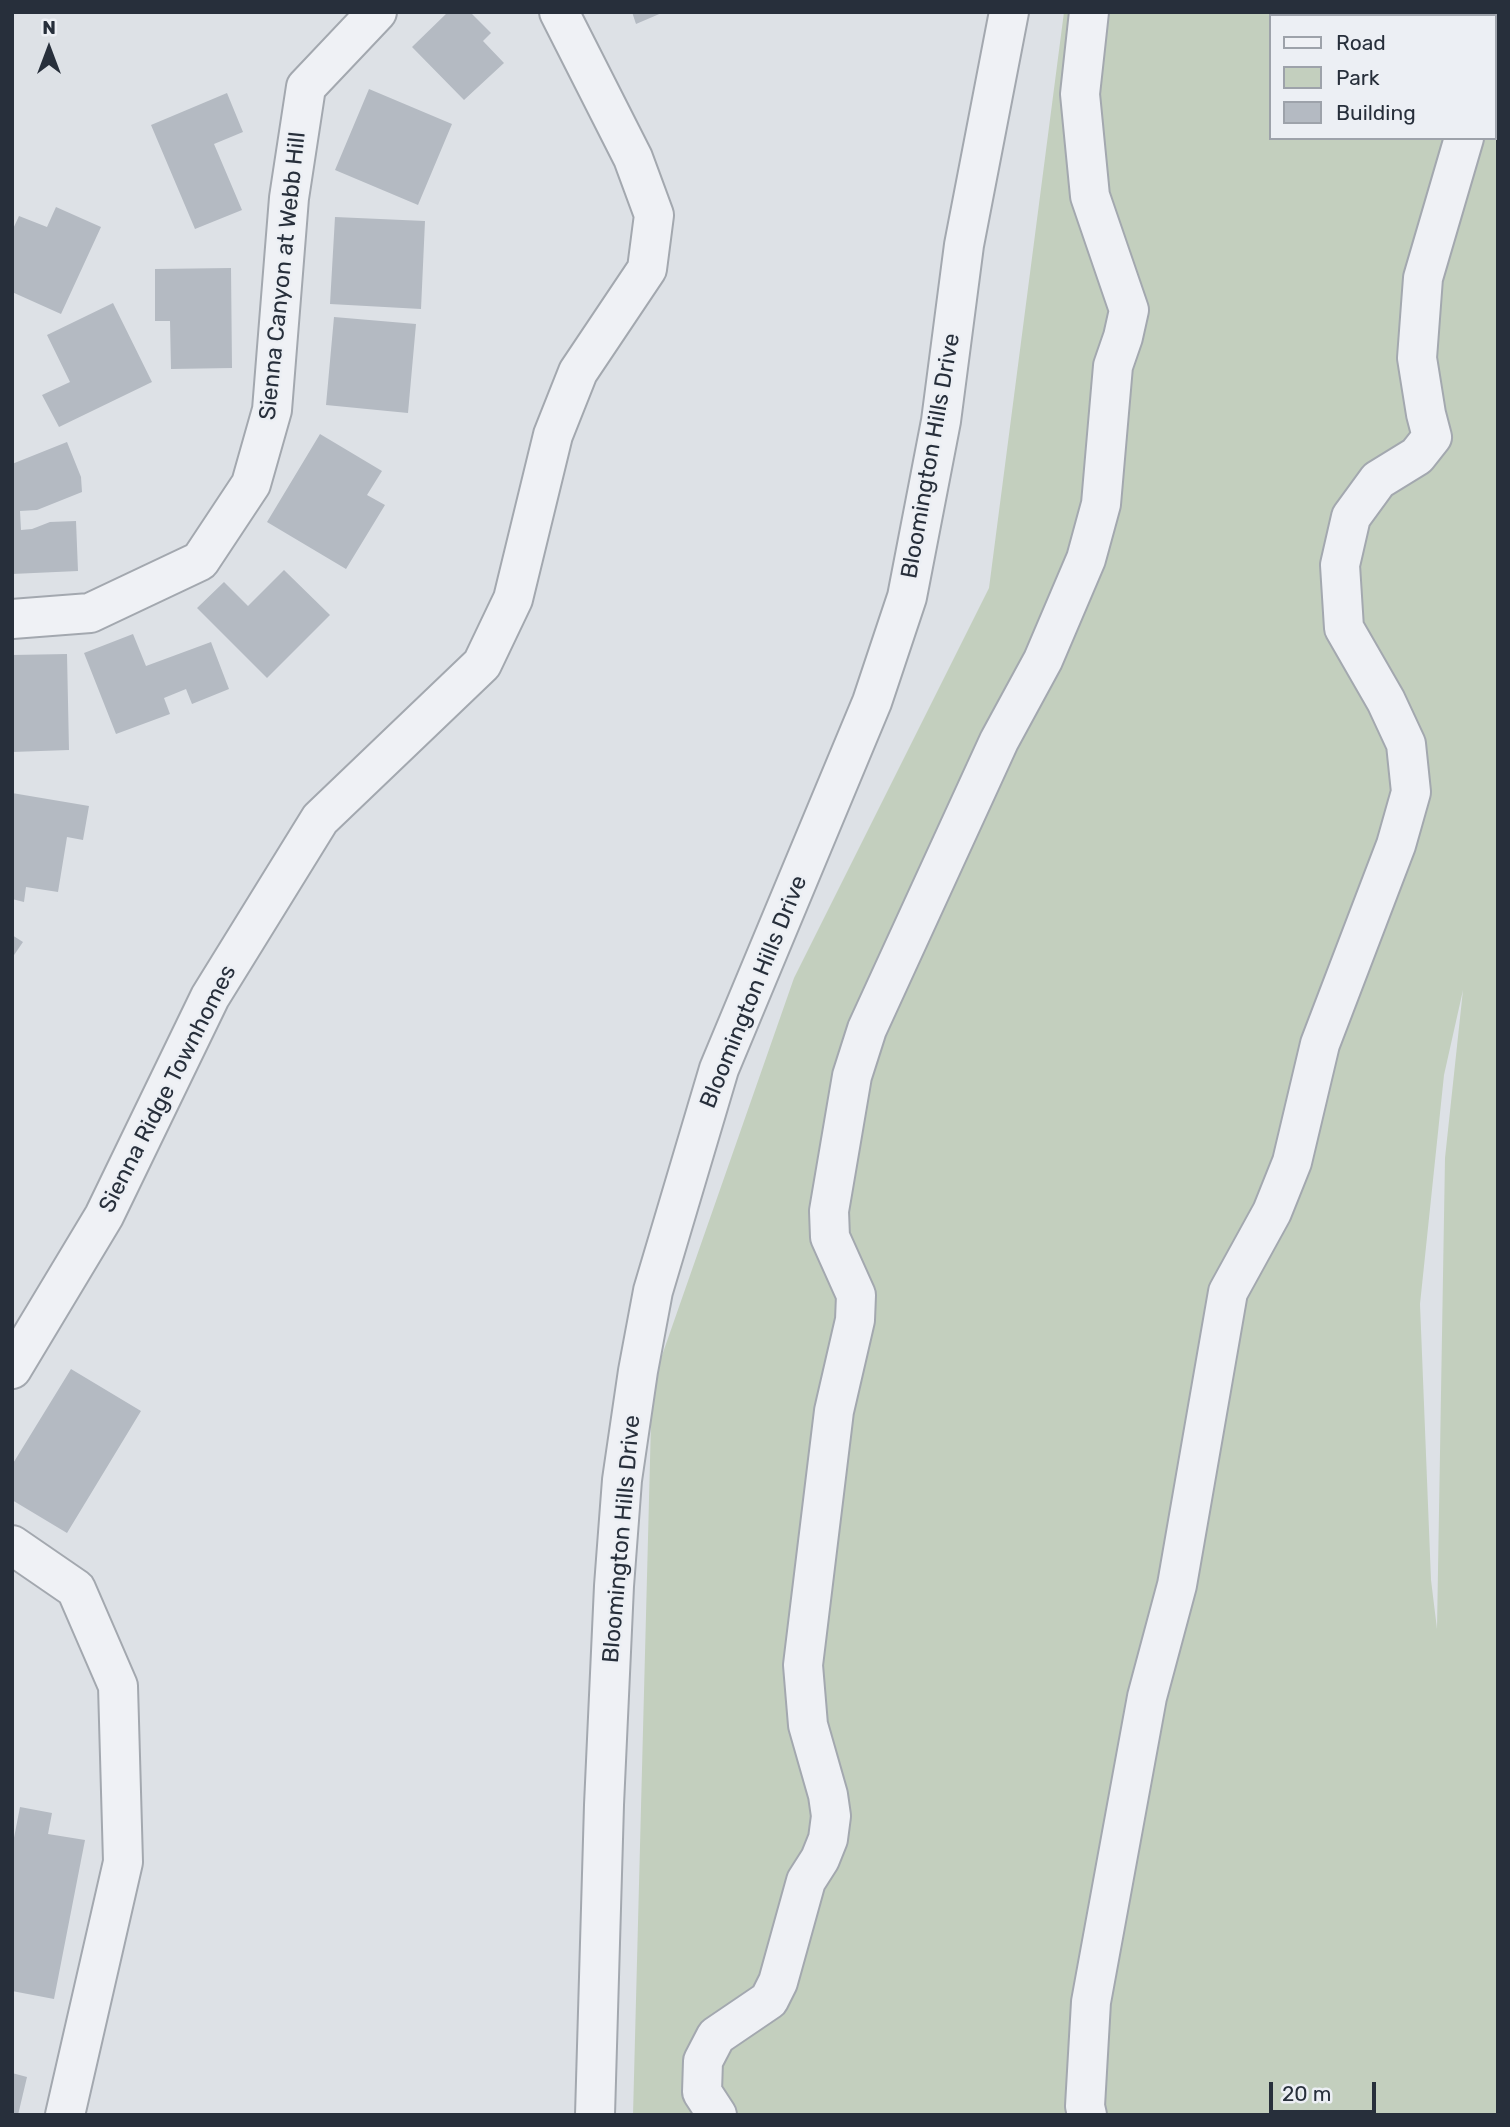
<!DOCTYPE html>
<style>
body{margin:0}
#map{position:relative;width:1510px;height:2127px;overflow:hidden;background:#dde1e6;font-family:Rubik,sans-serif}
canvas{display:block}
.frame{position:absolute;inset:0;border:14px solid #272f3b;pointer-events:none}
.legend{position:absolute;left:1269px;top:14px;width:228px;height:126px;box-sizing:border-box;background:#eceff4;border:2px solid #9da2aa;margin:0;padding:9px 12px;list-style:none;font-size:21px;color:#272f3b}
.legend li{display:flex;align-items:center;gap:14px;height:35px}
.legend b{width:35px;border:2px solid #9da2aa}
.north{position:absolute;left:14px;top:14px;width:70px;height:70px;-webkit-text-stroke:5px #eceff4;paint-order:stroke;rotate:0deg;font-size:19px;font-weight:700;line-height:28px;text-align:center;color:#272f3b}
.north::after{content:'';display:block;margin:auto;width:24px;height:32px;background:#272f3b;clip-path:polygon(50% 0,100% 100%,50% 72%,0 100%)}
.scale{position:absolute;left:1269px;top:2082px;width:107px;height:32px;box-sizing:border-box;border:4px solid #272f3b;border-top:0;padding-left:9px;font-size:21px;line-height:24px;white-space:nowrap;color:#272f3b;-webkit-text-stroke:5px #eceff4;paint-order:stroke}
</style>
<div id="map">
<canvas width="1510" height="2127"></canvas>
<div class="frame"></div>
<ul class="legend">
<li><b style="height:9px;background:#eff1f5"></b>Road</li>
<li><b style="height:19px;background:#c3cfbe"></b>Park</li>
<li><b style="height:19px;background:#b4bac2"></b>Building</li>
</ul>
<div class="north">N</div>
<div class="scale">20 m</div>
</div>
<script>
const ctx = document.querySelector('canvas').getContext('2d');
ctx.lineJoin = 'round';
function fillPath(path, color) { ctx.fillStyle = color; ctx.fill(path, 'evenodd'); }
const shape = rows => new Path2D(rows.map(r => 'M' + r).join(''));
function strokePath(path, color, width, dash) { ctx.strokeStyle = color; ctx.lineWidth = width; ctx.lineCap = dash ? 'butt' : 'round'; ctx.setLineDash(dash || []); ctx.stroke(path); }
function label(font, color, halo, rows, align = 'center') {
  ctx.font = font + ' Rubik,sans-serif'; ctx.lineWidth = 5; ctx.setLineDash([]); ctx.textBaseline = 'middle'; ctx.strokeStyle = halo; ctx.fillStyle = color; for (const [text, x, y, turn = 0] of rows) {
    ctx.save(); ctx.translate(x, y); ctx.rotate((+turn || 0) * Math.PI / 180); ctx.textAlign = isNaN(turn) ? turn : align; if (halo) ctx.strokeText(text, 0, 0); ctx.fillText(text, 0, 0); ctx.restore();
  }
}
fillPath(shape([
 [1064,12,1498,12,1498,2115,633,2115,652,1384,794,978,989,588],
 [1270,16,1494,16,1494,138,1270,138],
 [1463,990,1445,1158,1437,1629,1431,1580,1420,1304,1444,1075]
]), '#c3cfbe');
fillPath(shape([
 [448,12,470,12,491,33,483,41,504,63,464,100,412,47],
 [632,12,664,12,636,24],
 [369,89,452,124,418,205,335,170],
 [227,93,243,132,214,144,242,210,195,229,151,125],
 [56,207,101,227,61,314,12,292,12,231,19,216,47,227],
 [335,217,425,221,421,309,330,304],
 [231,268,232,368,171,369,170,321,155,321,155,269],
 [113,303,152,382,59,427,42,395,70,382,47,335],
 [334,317,416,324,408,413,326,405],
 [320,434,382,471,367,495,385,505,346,569,267,522],
 [67,442,81,477,82,492,37,510,20,511,21,530,32,529,50,522,76,521,78,571,12,574,12,464],
 [284,570,330,615,267,678,197,608,224,582,248,606],
 [133,634,146,666,211,642,229,689,192,704,186,689,164,698,170,714,116,734,84,653],
 [67,654,69,750,12,752,12,655],
 [12,793,89,806,83,840,67,837,58,892,26,887,24,902,12,899],
 [12,935,23,942,12,958],
 [71,1369,141,1411,67,1533,12,1500,12,1465],
 [20,1807,52,1813,48,1834,85,1840,54,1999,12,1991,12,1848],
 [12,2073,27,2077,18,2115,12,2115]
]), '#b4bac2');
const minor = shape([
 [1442,16,1442,12],
 [12,619,90,613,200,561,251,484,272,410,289,198,306,87,377,12],
 [12,1369,104,1216,210,997,320,819,482,664,513,599,553,435,578,372,647,269,654,215,633,158,559,12],
 [12,1545,76,1589,118,1686,123,1862,65,2115],
 [595,2115,604,1805,614,1586,622,1480,638,1371,653,1291,719,1069,872,702,907,597,941,421,964,245,1009,12],
 [717,2115,702,2092,703,2061,716,2036,769,2000,778,1982,806,1881,820,1859,828,1839,831,1816,828,1795,808,1725,803,1665,834,1411,855,1320,856,1295,830,1237,829,1211,852,1076,867,1029,999,741,1043,660,1086,559,1101,504,1113,366,1123,337,1129,310,1090,196,1080,94,1089,12],
 [1087,2115,1085,2106,1091,2002,1147,1697,1177,1585,1228,1292,1272,1212,1292,1162,1320,1044,1396,845,1411,792,1406,744,1386,701,1344,628,1340,565,1351,517,1378,480,1417,456,1432,437,1426,414,1417,358,1423,278,1464,138]
]);
strokePath(minor, '#a3a8af', 42);
strokePath(minor, '#eff1f5', 38);
label('23px', '#272f3b', '#eceff4', [
 ["Sienna Canyon at Webb Hill",283,276,-84],
 ["Bloomington Hills Drive",931,456,-80],
 ["Bloomington Hills Drive",754,992,-68],
 ["Sienna Ridge Townhomes",168,1089,-63],
 ["Bloomington Hills Drive",622,1539,-85]
]);
</script>
